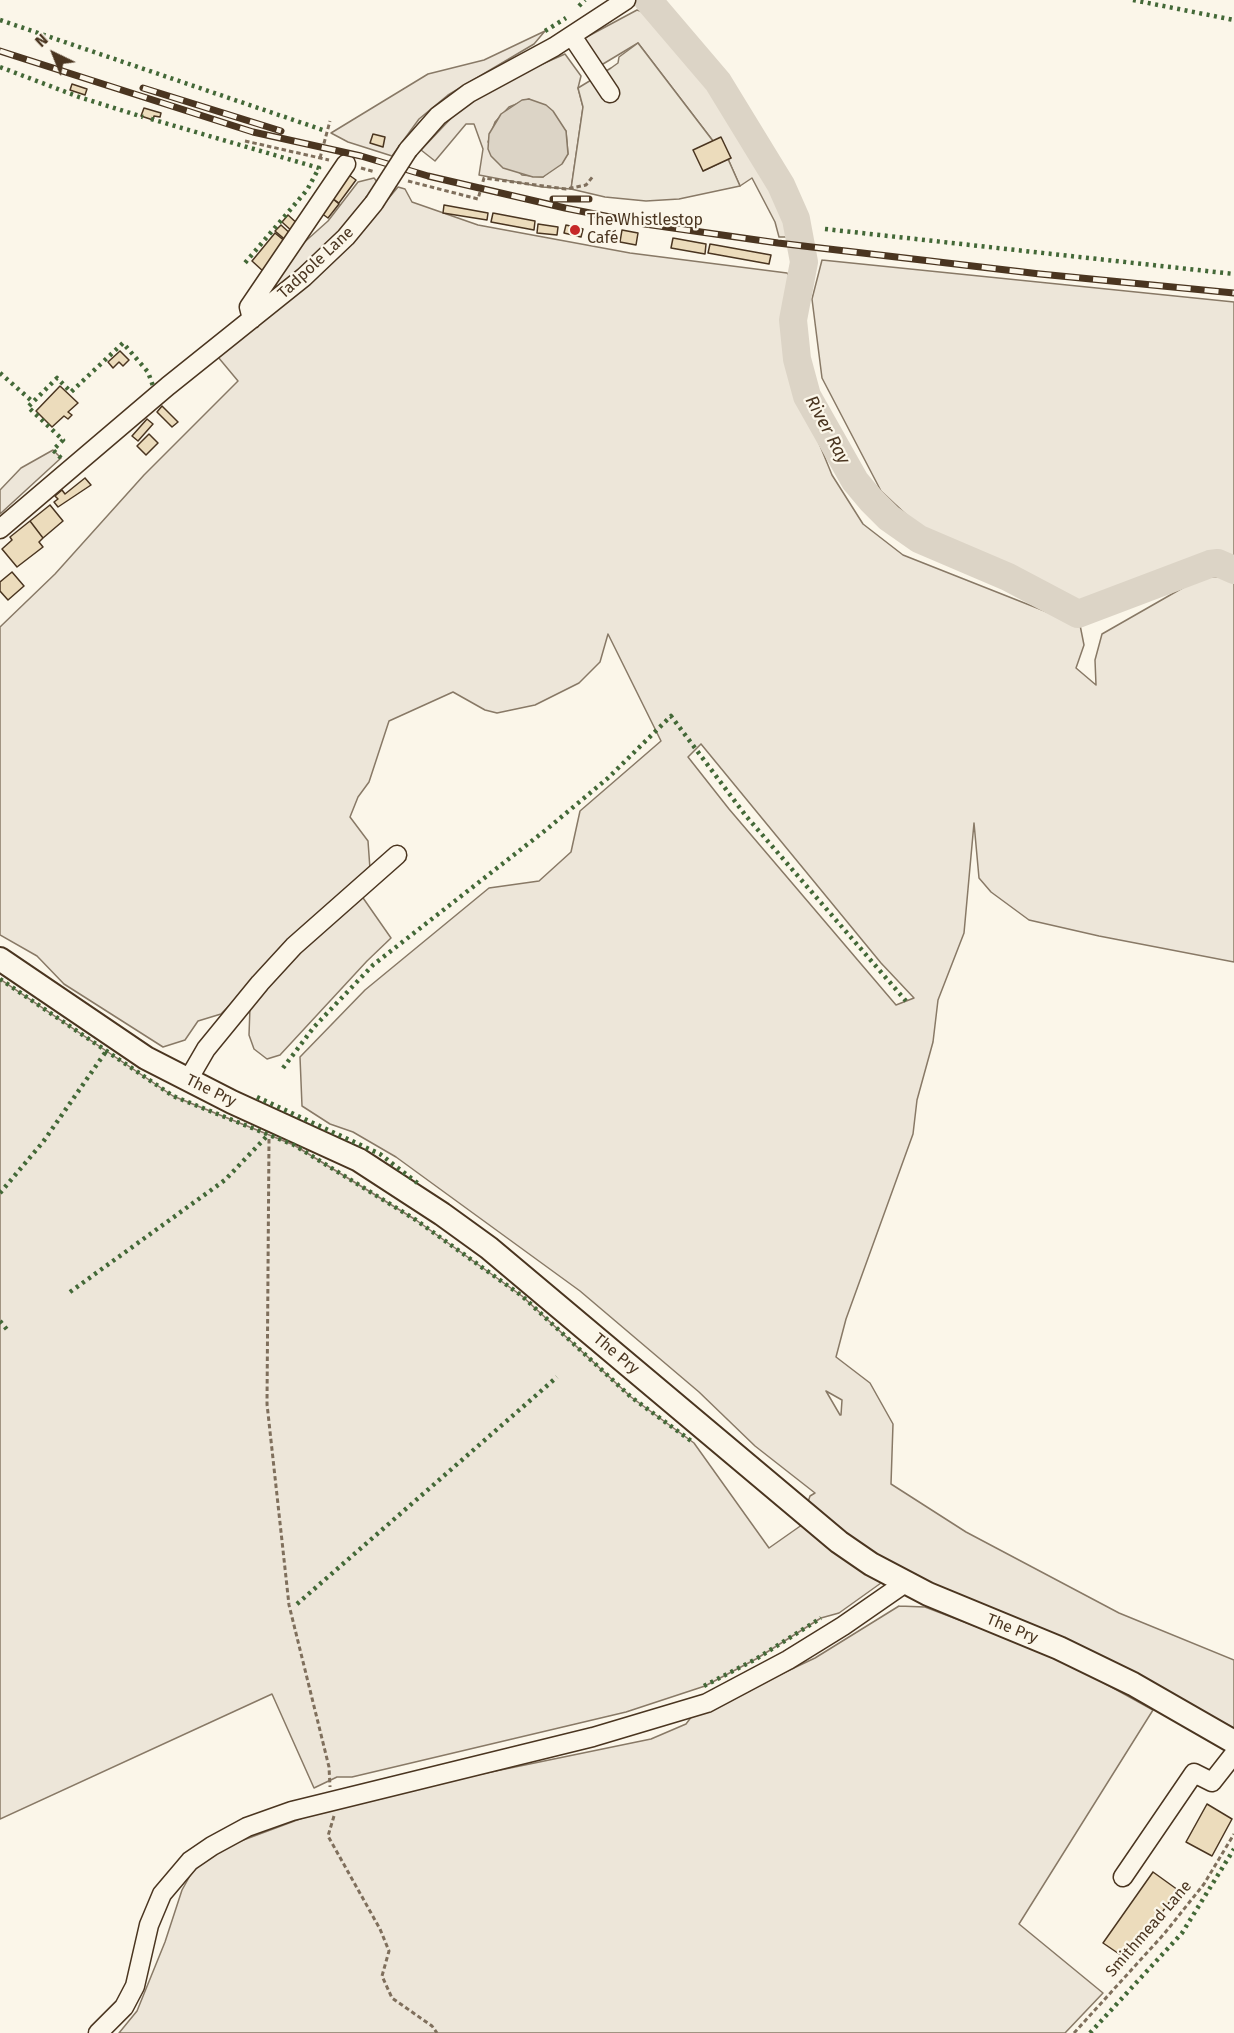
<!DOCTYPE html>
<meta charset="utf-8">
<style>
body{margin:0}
#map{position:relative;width:1234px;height:2033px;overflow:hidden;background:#fbf6e9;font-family:"Fira Sans",sans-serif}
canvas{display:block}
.north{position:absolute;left:24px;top:24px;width:60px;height:60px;-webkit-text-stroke:4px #fbf6e9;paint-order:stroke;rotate:317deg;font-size:16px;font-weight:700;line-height:24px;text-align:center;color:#4a3520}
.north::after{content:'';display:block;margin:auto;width:21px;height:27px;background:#4a3520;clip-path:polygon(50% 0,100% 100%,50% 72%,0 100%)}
</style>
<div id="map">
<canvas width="1234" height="2033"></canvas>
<div class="north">N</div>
</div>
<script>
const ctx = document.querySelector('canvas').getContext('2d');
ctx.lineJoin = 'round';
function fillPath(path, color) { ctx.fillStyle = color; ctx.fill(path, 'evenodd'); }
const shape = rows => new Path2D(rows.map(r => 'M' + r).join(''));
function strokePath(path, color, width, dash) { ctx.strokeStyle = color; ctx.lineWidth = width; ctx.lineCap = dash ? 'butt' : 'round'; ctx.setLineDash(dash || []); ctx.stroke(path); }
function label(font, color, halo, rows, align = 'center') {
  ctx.font = font + ' "Fira Sans",sans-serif'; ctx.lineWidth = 4.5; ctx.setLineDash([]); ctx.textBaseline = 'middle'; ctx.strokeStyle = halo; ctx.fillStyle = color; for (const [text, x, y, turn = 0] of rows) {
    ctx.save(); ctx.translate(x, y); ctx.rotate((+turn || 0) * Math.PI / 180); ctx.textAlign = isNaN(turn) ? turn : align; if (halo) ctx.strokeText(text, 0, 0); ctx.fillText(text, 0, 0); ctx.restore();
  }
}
const green = shape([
 [637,10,652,15,723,106,785,210,793,237,779,237,775,222,752,178,740,186,728,159,731,158,713,141,638,43,598,67,581,40,637,10],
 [545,31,534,44,448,95,419,119,392,156,348,142,331,133,428,74,484,60,545,31],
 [565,54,581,76,578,88,583,107,571,189,542,187,479,175,483,149,474,124,466,124,435,161,421,150,456,113,497,84,565,54],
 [529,99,566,131,568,154,543,177,522,175,488,142,495,122,509,107,529,99],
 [374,178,378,183,361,207,315,257,278,286,270,287,299,247,328,221,358,182,374,178],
 [398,187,405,189,412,202,478,225,630,253,787,273,796,283,782,336,788,367,832,475,863,524,903,555,1080,625,1084,645,1076,668,1096,685,1095,660,1102,634,1200,578,1225,576,1234,582,1234,962,1099,936,1029,920,991,892,979,878,974,823,964,933,938,1000,933,1042,917,1100,913,1134,846,1319,836,1357,870,1383,893,1424,891,1484,966,1532,1119,1613,1234,1660,1234,1728,1160,1689,893,1566,807,1505,810,1496,815,1493,755,1446,699,1392,580,1291,396,1157,353,1132,330,1124,302,1106,300,1057,365,990,489,888,539,881,571,852,580,811,661,741,608,634,600,662,579,683,535,705,497,713,485,710,453,692,389,721,369,782,358,797,350,817,368,841,370,869,290,943,221,1014,198,1021,185,1040,163,1047,64,984,37,956,0,935,0,627,55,574,144,475,238,381,218,357,362,230,398,187],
 [701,744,881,963,914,998,896,1005,729,809,688,757,701,744],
 [826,1391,842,1400,841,1415,840,1415,826,1391],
 [822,260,1234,302,1234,563,1223,558,1078,605,925,532,881,491,822,378,812,299,822,260],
 [53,450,61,458,0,514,0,490,21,468,53,450],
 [361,895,391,938,367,961,280,1055,267,1059,254,1049,249,1035,250,1007,273,976,361,895],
 [0,979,173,1096,294,1145,416,1220,522,1296,631,1397,694,1443,769,1548,806,1522,881,1583,839,1613,821,1618,756,1659,705,1686,626,1712,352,1777,337,1777,314,1788,272,1694,0,1819,0,979],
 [899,1606,925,1607,1059,1658,1153,1710,1019,1924,1103,1993,1065,2033,119,2033,137,2011,165,1942,182,1890,196,1865,230,1845,324,1810,384,1794,651,1739,686,1724,692,1716,815,1658,899,1606]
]);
fillPath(green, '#ede6d9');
strokePath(green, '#887966', 1.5);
const parking = shape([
 [638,43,713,141,703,171,728,159,740,186,679,199,646,201,605,197,571,189,583,107,578,88,611,68,618,63,619,57,638,43]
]);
fillPath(parking, '#ede7d9');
strokePath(parking, '#887966', 1.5);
const water = shape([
 [529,99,546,105,553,111,566,131,568,154,562,164,543,177,533,177,503,168,491,156,488,149,489,134,501,114,522,100,529,99]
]);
fillPath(water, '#dcd4c6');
strokePath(water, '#887966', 1.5);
strokePath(shape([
 [1229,567,1234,565]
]), '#dcd4c6', 4.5);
strokePath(shape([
 [648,0,718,82,781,185,796,219,804,262,793,320,797,359,807,396,855,481,871,500,889,518,919,539,1008,577,1078,614,1210,564,1218,563,1234,570]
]), '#dcd4c6', 28);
const building = shape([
 [72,84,87,89,85,95,70,90,72,84],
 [144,108,161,113,160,117,154,116,153,120,141,116,144,108],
 [373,134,385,137,383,147,370,143,373,134],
 [721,137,731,158,703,171,693,150,721,137],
 [349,175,356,180,339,203,332,198,349,175],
 [333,199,339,204,328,218,321,213,333,199],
 [444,205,488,213,487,220,443,213,444,205],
 [493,213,535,221,534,230,491,222,493,213],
 [288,215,300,226,294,233,282,222,288,215],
 [538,224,558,227,557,235,537,233,538,224],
 [281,225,293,236,288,242,275,231,281,225],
 [566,225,583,229,581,237,564,233,566,225],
 [622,230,638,233,636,245,620,242,622,230],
 [275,233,287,243,264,272,252,261,275,233],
 [673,238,706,244,705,254,671,248,673,238],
 [710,244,771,255,769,264,708,253,710,244],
 [120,351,129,360,123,366,119,362,113,368,108,362,120,351],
 [60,386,78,403,68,412,72,415,68,419,64,416,52,427,36,411,60,386],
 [162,406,178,422,172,427,157,412,162,406],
 [147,419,153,424,138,441,132,436,147,419],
 [149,434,158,443,146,455,137,446,149,434],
 [85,478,91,485,58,507,54,502,58,499,55,496,62,490,65,494,85,478],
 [50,505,63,521,43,538,30,521,50,505],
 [30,521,43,538,39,542,43,547,17,567,2,549,12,540,10,537,30,521],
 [12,572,24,586,8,600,0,591,0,582,12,572],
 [1207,1804,1232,1819,1212,1856,1186,1842,1207,1804],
 [1153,1872,1178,1890,1128,1960,1103,1943,1153,1872]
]);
fillPath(building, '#ecdcbc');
strokePath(building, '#4a3520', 1.5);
const minor = shape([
 [572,36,610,93],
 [408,150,438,116,469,93,554,47,626,0],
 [252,319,249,307,346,164],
 [0,529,168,386,304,277,346,237,374,203],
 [188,1080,206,1049,260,983,294,946,397,855],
 [1123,1877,1194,1773,1212,1782,1234,1754],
 [98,2033,124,2007,135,1986,149,1925,162,1894,190,1861,212,1846,247,1827,292,1811,593,1737,707,1703,788,1660,843,1626,905,1583]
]);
const major = shape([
 [0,959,146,1058,232,1102,359,1160,442,1214,489,1248,839,1542,871,1564,928,1594,1059,1648,1133,1684,1234,1742]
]);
strokePath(minor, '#4a3520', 21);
strokePath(major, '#4a3520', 26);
strokePath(shape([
 [245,141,329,160],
 [320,158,330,121],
 [361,168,375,172],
 [408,181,478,199,484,178,566,189,586,185,594,175],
 [269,1139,267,1404,289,1605,329,1767,330,1787],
 [334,1816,328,1836,380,1929,389,1951,382,1976,392,1998,432,2026,437,2033],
 [1074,2033,1164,1934,1204,1884,1234,1834]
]), '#7f6f5c', 3, [4.5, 3]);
strokePath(minor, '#fbf6e9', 18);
strokePath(major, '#fbf6e9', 22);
const rail = shape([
 [0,51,253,132,361,156,428,176,565,208,645,224,778,243,1040,274,1234,293],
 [143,88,281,131],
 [553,199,589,199]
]);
strokePath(rail, '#4a3520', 7);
strokePath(rail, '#fbf6e9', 4.5, [14]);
const minorBridge = shape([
 [374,203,408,150]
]);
strokePath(minorBridge, '#4a3520', 21, []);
strokePath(minorBridge, '#fbf6e9', 18);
strokePath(shape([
 [1133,0,1234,20],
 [579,6,585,0],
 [0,20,323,130],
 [545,31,566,18],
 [0,67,79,97,143,117],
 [151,119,319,168,307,190,244,264],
 [825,229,1234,274],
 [0,373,33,402],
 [61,458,53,450,63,440,28,407,57,378,71,392,123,343,148,372,153,386],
 [0,979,173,1096,294,1145,416,1220,522,1296,631,1397,694,1443],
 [283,1068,314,1027,373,965,547,829,608,778,671,716,746,816,906,1001],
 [257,1097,380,1154,420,1185],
 [0,1193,43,1142,107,1050],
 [70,1292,225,1180,268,1135],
 [0,1321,9,1332],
 [297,1604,557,1377],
 [704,1686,756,1659,821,1618],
 [1090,2033,1182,1933,1234,1849]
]), '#436837', 4.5, [3, 4.5]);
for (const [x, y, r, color] of [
 [575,230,6,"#c62828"]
]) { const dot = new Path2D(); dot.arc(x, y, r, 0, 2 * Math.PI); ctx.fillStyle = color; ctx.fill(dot); strokePath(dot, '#fbf6e9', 2); }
label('16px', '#4a3520', '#fbf6e9', [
 ["The Whistlestop",587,221],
 ["Café",587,239]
], 'left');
label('16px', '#4a3520', '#fbf6e9', [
 ["Tadpole Lane",316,263,-43],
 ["The Pry",211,1091,26],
 ["The Pry",616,1354,40],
 ["The Pry",1012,1629,22],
 ["Smithmead Lane",1149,1929,-49]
]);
label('italic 18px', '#4a3520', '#fbf6e9', [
 ["River Ray",827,430,62]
]);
</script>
